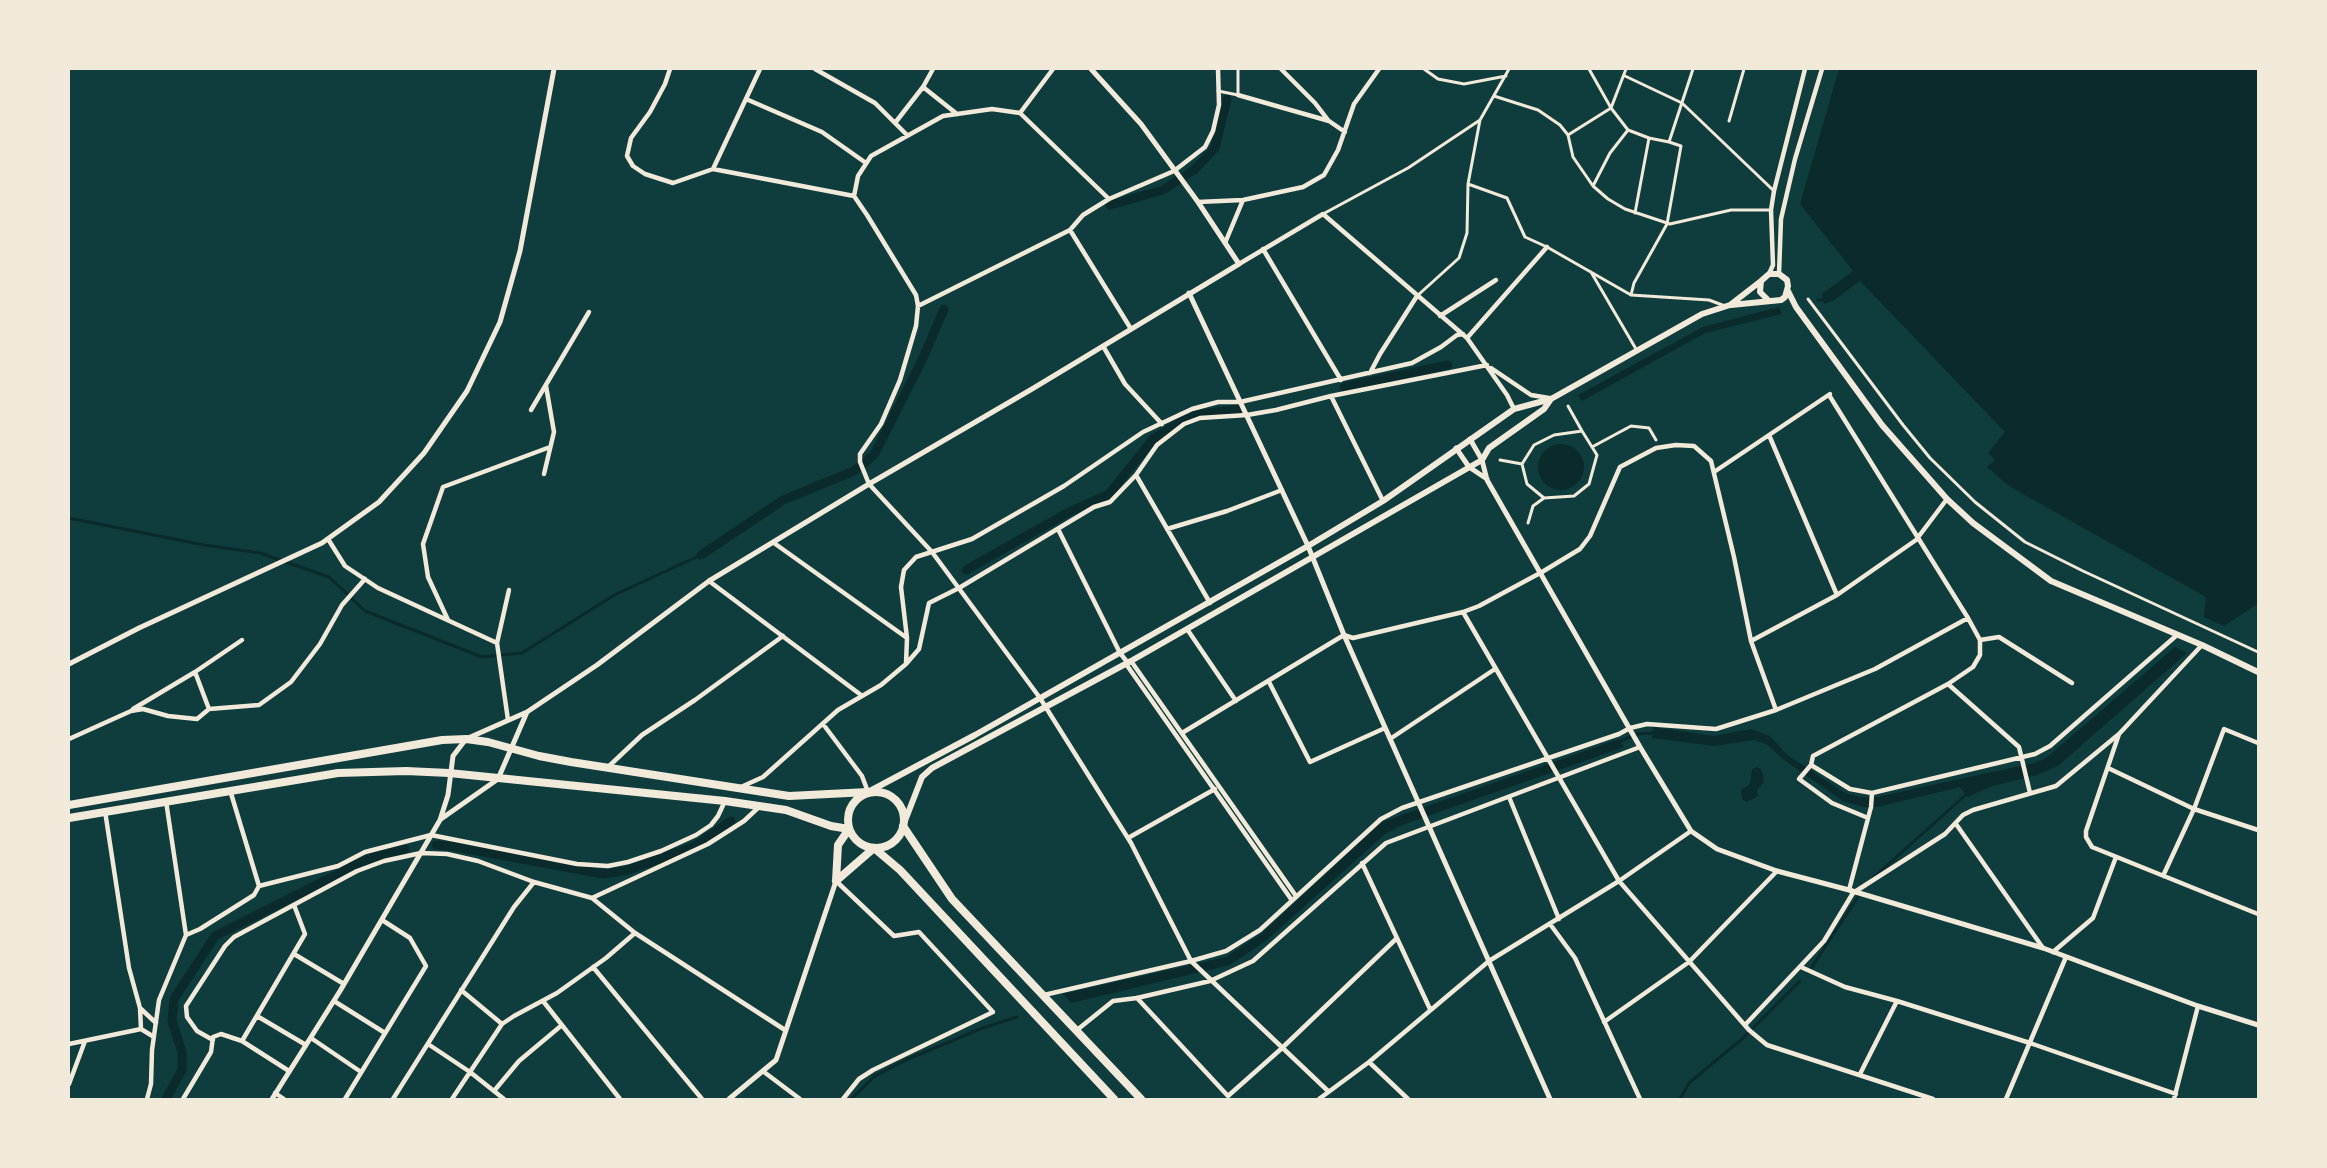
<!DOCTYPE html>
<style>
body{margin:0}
#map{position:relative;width:2327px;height:1168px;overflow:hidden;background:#0f3d3e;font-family:"Nunito Sans",sans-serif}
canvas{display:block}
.frame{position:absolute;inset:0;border:70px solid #f1e9da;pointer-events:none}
</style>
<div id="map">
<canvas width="2327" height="1168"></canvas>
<div class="frame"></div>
</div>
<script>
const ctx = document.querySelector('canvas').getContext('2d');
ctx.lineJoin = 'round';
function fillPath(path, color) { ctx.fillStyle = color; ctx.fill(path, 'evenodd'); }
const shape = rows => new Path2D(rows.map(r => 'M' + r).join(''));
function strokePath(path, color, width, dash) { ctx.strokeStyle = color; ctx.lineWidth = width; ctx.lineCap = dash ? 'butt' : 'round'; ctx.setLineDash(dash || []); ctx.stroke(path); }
fillPath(shape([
 [1839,69,2258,69,2258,605,2256,605,2224,626,2204,617,2206,597,2009,486,1987,467,1995,460,1988,453,2005,432,1860,281,1833,301,1824,304,1822,294,1853,271,1800,204],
 [1779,307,1782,314,1705,333,1582,401,1578,395,1703,327],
 '1538 467a23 23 0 1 1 46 0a23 23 0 1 1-46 0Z',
 [2175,647,2187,653,2059,765,2037,775,1992,786,1968,797,1960,787,1877,807,1864,807,1843,801,1784,760,1768,745,1754,740,1714,746,1652,738,1653,727,1714,736,1751,729,1770,736,1786,754,1845,793,1861,797,1877,797,2034,763,2045,759],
 [1619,739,1624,747,1402,825,1385,834,1267,940,1230,965,1071,1003,1063,994,1226,957,1261,934,1382,822],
 [1757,767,1762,770,1764,782,1757,790,1758,796,1747,802,1742,799,1741,790,1750,784,1752,769]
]), '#0a2a2b');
strokePath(shape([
 [1818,300,1822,300],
 [69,518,204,545,260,553,329,577,365,611,482,657,522,653,616,594,701,555],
 [1618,742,1637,734,1655,733],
 [1873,878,1969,792],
 [1808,973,1859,895],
 [851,1099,875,1076,906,1060,980,1029,1017,1017],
 [1680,1099,1690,1082,1742,1039,1800,981]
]), '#0a2a2b', 3);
strokePath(shape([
 [1110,205,1163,190,1195,169,1215,148,1227,99],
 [1344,387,1448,365],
 [701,555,783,500,854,471,874,455,923,358,944,309],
 [966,570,1069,512,1109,494,1153,439,1170,428,1195,415,1238,409],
 [436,845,457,847,603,874,625,871,695,846,731,821],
 [166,1099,182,1070,182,1052,172,1021,174,999,215,936,354,866,374,857,405,849]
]), '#0a2a2b', 9);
strokePath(shape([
 [1424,69,1438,79,1464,84,1506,76],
 [1589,69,1611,108,1628,130,1649,138,1669,142],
 [1625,76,1682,103,1774,191],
 [1218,91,1238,95,1238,69],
 [1494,96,1538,110,1560,125,1568,135,1573,157,1593,186,1608,199,1625,209,1670,224,1731,210,1771,210],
 [1729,121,1744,69],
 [1568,135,1611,108,1626,69],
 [1468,184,1507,198,1525,237,1547,247,1631,295,1709,300,1725,306],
 [1593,186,1610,153,1628,130],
 [1635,213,1649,138],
 [1323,214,1408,168,1480,120],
 [1591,272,1636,349],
 [1631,295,1634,283,1667,224,1681,146,1669,142,1693,69],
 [1417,296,1459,258,1467,233,1468,184,1480,120,1509,69],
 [1808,299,1903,425,1930,458,1975,502,2025,542,2083,571,2258,652],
 [1568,406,1582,431],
 [1592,447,1631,426,1649,428,1656,440],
 [1500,460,1522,464,1534,445,1554,435,1582,431,1597,455,1589,484,1574,496,1544,498,1527,484,1522,464],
 [1528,523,1533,506,1544,498]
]), '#f1e9da', 3);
strokePath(shape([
 [670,69,665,84,650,112,631,138,627,156,633,166,645,174,673,183,713,169,854,196,867,215,916,295,918,306,916,326,900,380,881,424,860,454,860,462,869,484,932,552,1040,698,1131,843,1191,961,1328,1091],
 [815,69,875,103,907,135],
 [1281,69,1315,103,1328,120],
 [923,87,957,114],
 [1238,95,1329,121,1345,132],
 [746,99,822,132,866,163],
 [1020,113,1109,199],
 [895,123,923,87,933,69],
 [713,169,760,69],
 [854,196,858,176,871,156,943,116,992,109,1020,113,1053,69],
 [1198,202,1243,200,1303,187,1324,175,1338,150,1354,104,1379,69],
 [1070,230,1131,329],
 [1225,243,1243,200],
 [1263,249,1341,380],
 [1239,264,1323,214,1467,338,1507,395,1514,409],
 [1769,274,1773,265,1771,210,1774,191,1805,69],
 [1779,274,1781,219,1795,159,1822,69],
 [918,306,1070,230,1083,215,1109,199,1174,171,1205,147,1213,131,1219,105,1218,69],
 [1440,316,1496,280],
 [1467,338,1547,247],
 [1103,346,1125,384,1162,424],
 [1491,368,1531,395,1549,398],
 [1370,373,1380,354,1417,296],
 [1829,395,1968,618,1980,640,1980,655,1973,667,1948,684,1813,756,1811,765,1850,789,1872,793,2035,754,2050,746,2177,635],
 [1331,396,1383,501],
 [531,410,589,312],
 [1769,435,1837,595],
 [1714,472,1830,394],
 [544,474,554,432,546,386],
 [1136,475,1210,603],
 [1058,529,1120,653,1128,663],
 [1167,529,1227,511,1282,490],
 [328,539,345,566,378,588,497,643],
 [774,543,907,638],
 [709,581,861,695],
 [1463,612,1619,881,1749,1030,1767,1045,1933,1099],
 [448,620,428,577,423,544,443,487,550,447],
 [1187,629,1236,701],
 [1980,640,1999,637,2072,683],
 [1751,641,1837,595,1916,540,1947,499],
 [2202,645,2119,734,2086,831,2086,837,2092,847,2258,914],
 [1131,661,1296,896],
 [906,664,907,638,901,587,904,570,916,557,972,539,1064,486,1143,432,1192,409,1218,402,1240,402,1412,363,1441,347,1457,335,1463,334],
 [1126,664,1291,899],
 [1269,682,1310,762,1385,728],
 [1948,684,2019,747,2030,793],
 [133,709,195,672],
 [209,709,195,672,242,640],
 [508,720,497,643,509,590],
 [823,724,862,776,868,792],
 [1182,733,1344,635,1353,638,1463,612,1479,606,1542,572,1580,549,1590,536,1620,467,1656,448,1676,445,1694,446,1711,461,1734,557,1751,641,1776,710],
 [69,739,131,711,143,709,168,716,197,719,209,709,259,705,291,682,320,644,342,605,365,579],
 [1390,739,1495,669],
 [1811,765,1799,779,1832,803,1868,818],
 [607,768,642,735,695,700,783,636],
 [2108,768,2194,809,2258,830],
 [741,787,763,777,838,710,881,685,906,664,919,649,929,603,959,588,1094,507,1110,502,1136,475,1157,445,1184,424,1200,418,1247,415,1276,410,1331,396,1487,365],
 [230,790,259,886,338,866,365,852,431,835,577,864,608,866,628,862,661,851,696,835,711,825,718,816,725,801],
 [1509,797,1559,919],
 [166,801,186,935],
 [105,811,129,968,140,1008,156,1023],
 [1956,824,2043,948],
 [1128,838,1215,789],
 [1362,863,1430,1009],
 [2163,876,2194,809,2224,729,2258,743],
 [836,881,894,936,919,932,993,1012,873,1070,859,1079,843,1099],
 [1849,890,1871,807,1872,793],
 [592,898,708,844,744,821,760,806],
 [1550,924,1575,958,1640,1099],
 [2053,952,2093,918,2116,857],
 [294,954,344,984],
 [593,967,702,1099],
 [1801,967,1845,987,1897,1001,2030,1043,2176,1094],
 [461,990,502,1024],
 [1044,995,1191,961,1226,951,1260,930,1381,819,1402,808,1619,734,1630,728,1647,724,1716,729,1776,710,1875,669,1968,618],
 [1137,998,1228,1096,1281,1049,1396,939],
 [334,1001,385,1033],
 [543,1001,620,1099],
 [140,1008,141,1029],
 [257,1016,306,1045],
 [1604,1022,1689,962,1777,871],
 [1745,1025,1824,941,1853,893,1945,834,1963,815,1973,810,2056,786,2119,734],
 [1077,1030,1113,1001,1137,998,1210,981,1253,961,1386,843,1640,747],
 [311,1038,361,1072],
 [213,1040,197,1031,187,1017,186,1006,225,946,234,937,357,871,384,861,421,853,447,854,478,861,534,882,592,898,635,933,785,1030],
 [242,1041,305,934,294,905],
 [69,1044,141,1029,154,1037],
 [428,1044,470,1072,504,1099],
 [1369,1062,1408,1099],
 [764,1072,800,1099],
 [1860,1074,1897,1001],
 [69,1084,85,1041],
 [494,1091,519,1061,562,1025],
 [275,1093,284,1099],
 [147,1099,151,1084,152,1050,159,1000,186,935,200,929,254,895,259,886],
 [183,1099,211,1052,213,1037,221,1034,242,1041,289,1071],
 [345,1099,426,966,410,938,382,920],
 [393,1099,514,907,534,882],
 [452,1099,502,1024,514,1016,557,993,606,958,635,933],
 [1319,1099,1369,1062,1489,961,1619,881,1691,831],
 [2006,1099,2066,957],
 [2174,1099,2198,1006]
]), '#f1e9da', 4.5);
strokePath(shape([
 [1189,293,1308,546,1344,635,1550,1099],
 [1470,439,1482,460,1487,480,1640,747,1691,831,1717,849,1777,871,1849,890,2043,948,2198,1006,2258,1025],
 [1456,448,1469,467,1487,479],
 [69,664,139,628,322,543,379,502,424,453,467,391,500,322,520,251,554,69],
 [441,819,498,779,527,712],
 [272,1099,340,991,440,820,448,795,453,756,466,739,527,712,597,665,709,581,869,484,1032,389,1239,264,1198,202,1141,124,1091,69],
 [729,1099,776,1060,836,881]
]), '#f1e9da', 5);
strokePath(shape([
 [1788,291,1796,307,1882,425,1947,499,1973,523,2051,581,2202,645,2258,672],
 [1731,305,1781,300,1785,297,1788,286,1787,280,1779,274,1769,274,1761,281,1760,292,1769,301],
 [868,792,975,735,1308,546,1383,501,1514,409,1551,399,1702,314,1730,305,1761,281],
 [903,826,922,777,932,768,1131,661,1482,460,1489,448,1544,409,1551,399]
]), '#f1e9da', 6);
strokePath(shape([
 '848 820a28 28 0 1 1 56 0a28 28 0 1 1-56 0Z',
 [69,805,442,740,466,739,488,742,539,756,571,762,789,796,868,792],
 [69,818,338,773,406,771,449,773,725,801,786,810,831,826,849,829,838,845,836,881],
 [903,826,952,899,1141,1099],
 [836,881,874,848,900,870,1114,1099]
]), '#f1e9da', 8);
</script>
